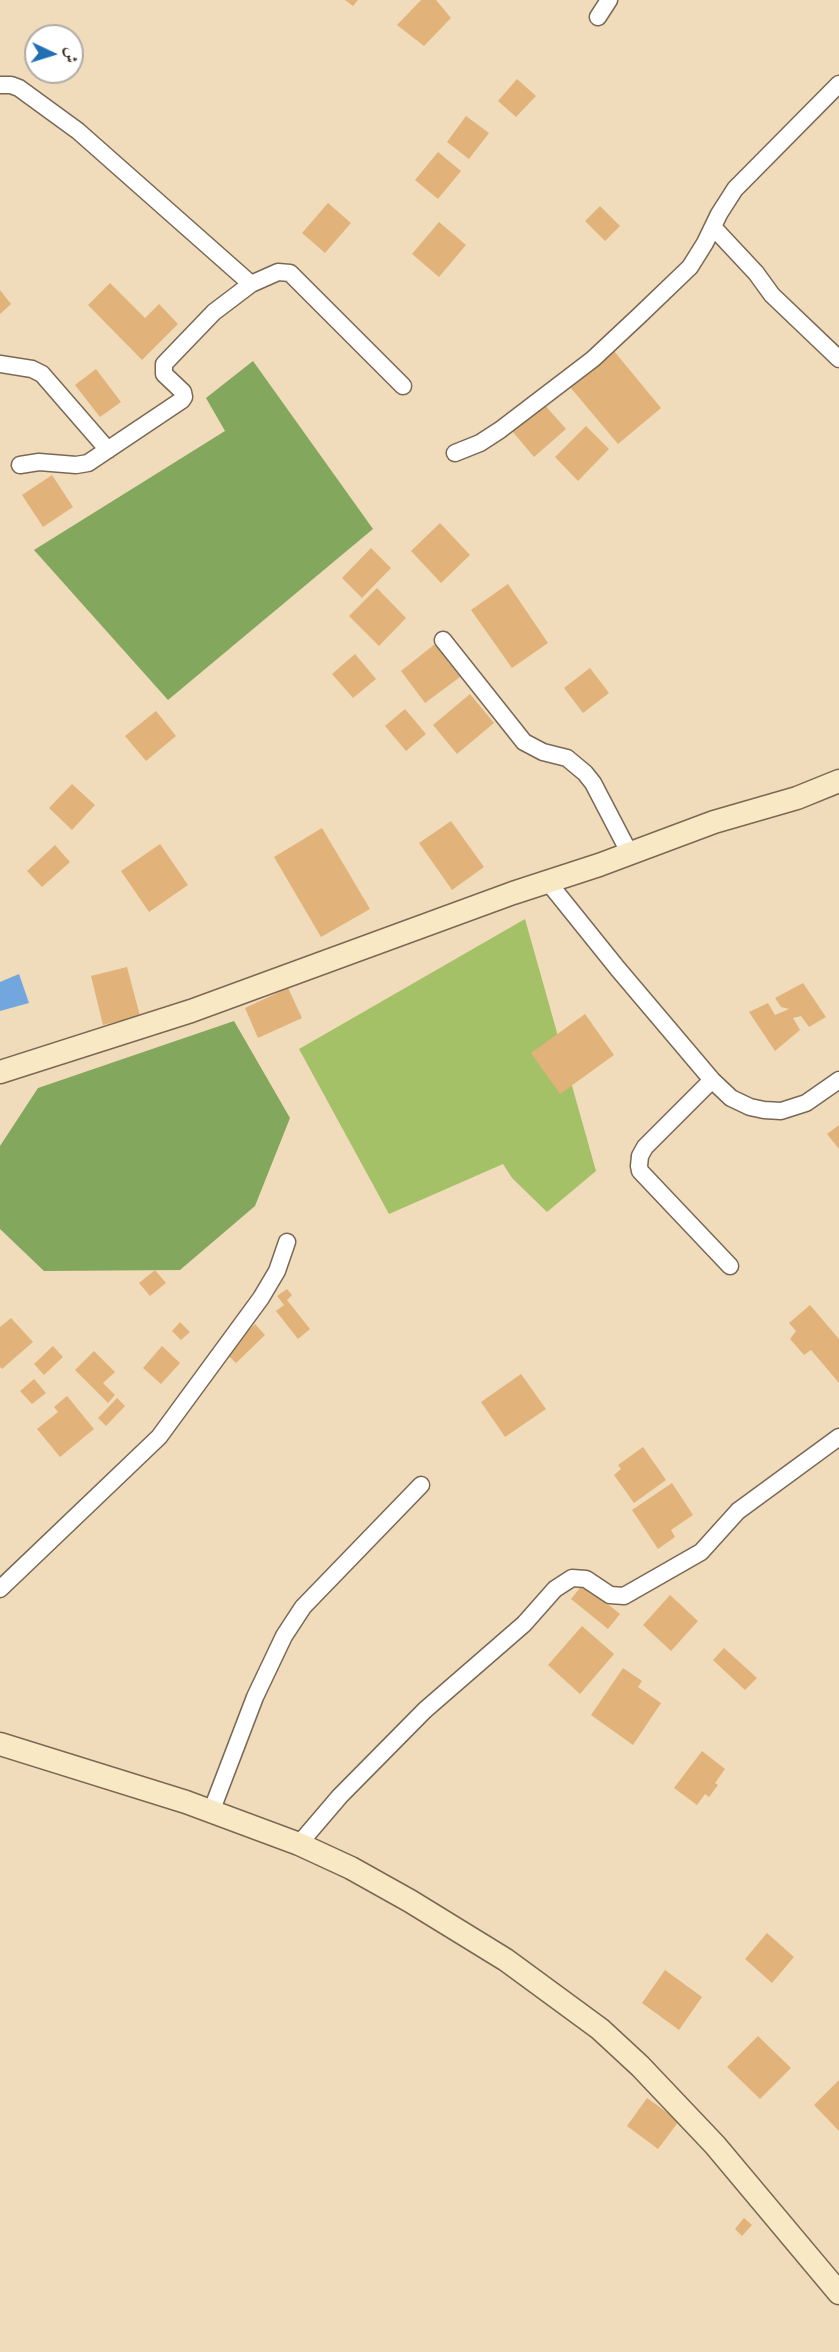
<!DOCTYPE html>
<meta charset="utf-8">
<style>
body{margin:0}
#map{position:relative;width:839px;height:2352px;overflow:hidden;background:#f0dcba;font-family:"Old Standard TT",Amiri,serif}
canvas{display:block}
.north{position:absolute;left:24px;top:24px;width:60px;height:60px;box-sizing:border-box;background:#fff;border:2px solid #b1aaa5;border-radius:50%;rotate:94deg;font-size:16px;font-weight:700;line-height:24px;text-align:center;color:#3b2a1e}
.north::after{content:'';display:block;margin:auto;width:21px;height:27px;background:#1f6fb2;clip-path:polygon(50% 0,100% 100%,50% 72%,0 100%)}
</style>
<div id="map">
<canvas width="839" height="2352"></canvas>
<div class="north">ش</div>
</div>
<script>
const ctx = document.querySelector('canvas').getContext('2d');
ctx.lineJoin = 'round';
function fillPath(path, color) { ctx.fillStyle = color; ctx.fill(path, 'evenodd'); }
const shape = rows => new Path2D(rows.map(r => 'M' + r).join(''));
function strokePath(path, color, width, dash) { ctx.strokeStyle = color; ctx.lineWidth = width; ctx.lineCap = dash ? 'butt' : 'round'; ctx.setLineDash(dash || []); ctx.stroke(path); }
fillPath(shape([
 [525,919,596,1171,547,1212,512,1178,503,1164,389,1214,299,1049]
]), '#a4c168');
fillPath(shape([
 [253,361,373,529,168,700,34,550,225,431,206,398],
 [234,1021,290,1118,255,1206,180,1270,44,1271,0,1229,0,1146,38,1088]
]), '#83a75c');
fillPath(shape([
 [19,974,29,1003,0,1011,0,982]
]), '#72a6de');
fillPath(shape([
 [345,0,358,0,353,6],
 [421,0,436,0,451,18,424,46,397,25],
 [517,79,536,96,516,117,498,101],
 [466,116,489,133,469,159,447,142],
 [438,152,461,171,438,199,415,180],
 [328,203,351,223,325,253,302,233],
 [600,206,620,226,605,241,585,221],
 [439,222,466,245,439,277,412,254],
 [110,283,145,318,159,304,178,324,142,360,88,305],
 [0,290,11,304,0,314],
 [614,351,661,408,618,444,570,387],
 [96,369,121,402,100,417,75,385],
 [543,403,566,429,534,457,512,431],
 [586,426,609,449,578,481,555,457],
 [52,475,73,507,43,527,22,495],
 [440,523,470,555,441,583,411,551],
 [371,548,391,568,362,598,342,578],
 [508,584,548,643,512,668,471,610],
 [377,588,406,618,379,646,349,616],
 [435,644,460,677,425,703,401,671],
 [355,654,376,679,353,698,332,674],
 [590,668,609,693,583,713,564,688],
 [470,694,494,723,457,754,433,725],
 [405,709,426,734,406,751,385,726],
 [156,711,176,736,146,761,125,736],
 [72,784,95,805,72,830,49,808],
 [451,821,484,867,452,890,419,843],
 [322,828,370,909,321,937,274,857],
 [160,844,188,885,149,912,121,871],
 [55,845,70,862,42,887,27,871],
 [127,967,140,1016,103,1025,91,976],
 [803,983,826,1017,809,1027,801,1016,793,1018,800,1030,775,1051,749,1012,768,1003,775,1015,789,1009,781,1007,775,998],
 [288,988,302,1018,258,1038,245,1008],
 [585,1014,614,1055,560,1094,531,1053],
 [839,1125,839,1149,827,1134],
 [155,1270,166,1283,150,1296,139,1283],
 [287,1289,292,1295,287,1300,310,1329,298,1339,276,1311,284,1305,277,1296],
 [810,1305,839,1339,839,1383,811,1350,804,1355,790,1339,796,1331,789,1323],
 [11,1318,33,1342,2,1369,0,1367,0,1327],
 [180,1322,190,1332,181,1340,172,1331],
 [255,1324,265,1335,236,1363,226,1353],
 [53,1346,63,1357,44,1375,34,1364],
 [162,1346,180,1363,161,1384,143,1368],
 [94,1351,115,1372,103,1383,115,1395,108,1403,75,1370],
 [521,1374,546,1409,505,1437,481,1402],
 [34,1379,46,1393,32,1404,20,1391],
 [67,1396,94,1429,60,1457,37,1429,58,1412,54,1407],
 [117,1398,125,1406,106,1426,98,1418],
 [643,1447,666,1480,634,1503,614,1475,621,1469,618,1465],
 [672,1483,693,1515,671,1530,675,1537,658,1549,632,1510],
 [583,1584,620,1614,608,1629,571,1599],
 [670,1595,698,1621,671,1651,643,1625],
 [582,1626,614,1654,580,1694,548,1665],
 [724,1648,757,1678,745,1690,713,1660],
 [623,1668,642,1681,638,1687,661,1703,633,1745,591,1715],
 [702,1751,725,1769,715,1783,718,1785,709,1797,705,1794,697,1805,674,1788],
 [767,1933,794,1957,772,1983,745,1959],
 [665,1970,702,1997,679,2030,642,2003],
 [758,2036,791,2068,760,2099,727,2067],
 [839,2080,839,2131,814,2105],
 [647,2098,679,2121,658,2149,627,2126],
 [744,2218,752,2225,742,2236,735,2229]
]), '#e1b37a');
const street = shape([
 [598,17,609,0],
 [0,85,11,85,19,88,78,131,251,284,278,272,290,273,403,386],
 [713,227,756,273,772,295,839,359],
 [0,364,32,369,42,374,108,450],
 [455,453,480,443,500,430,593,359,640,315,690,267,705,243,719,214,735,189,839,84],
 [20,465,39,462,76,465,88,463,182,400,184,397,183,392,164,374,164,364,214,312,251,284],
 [443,640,524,742,543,752,567,758,585,773,593,783,630,854],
 [548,882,618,969,712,1080,731,1098,750,1107,764,1110,781,1111,806,1103,839,1080],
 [712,1080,645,1147,640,1156,639,1166,640,1171,730,1266],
 [0,1589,159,1437,261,1298,277,1271,287,1242],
 [211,1812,255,1697,284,1636,303,1607,421,1485],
 [299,1844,340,1796,425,1710,524,1624,555,1589,572,1578,586,1579,610,1595,624,1596,701,1552,738,1511,839,1437]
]);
const secondary = shape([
 [0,1072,191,1011,513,893,599,865,714,822,797,798,839,781],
 [0,1744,186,1802,299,1844,351,1868,410,1901,506,1960,600,2029,640,2066,715,2145,839,2293]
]);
strokePath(street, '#7a6855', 19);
strokePath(secondary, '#7a6855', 25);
strokePath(street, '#fff', 16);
strokePath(secondary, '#f8e8c3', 22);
</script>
